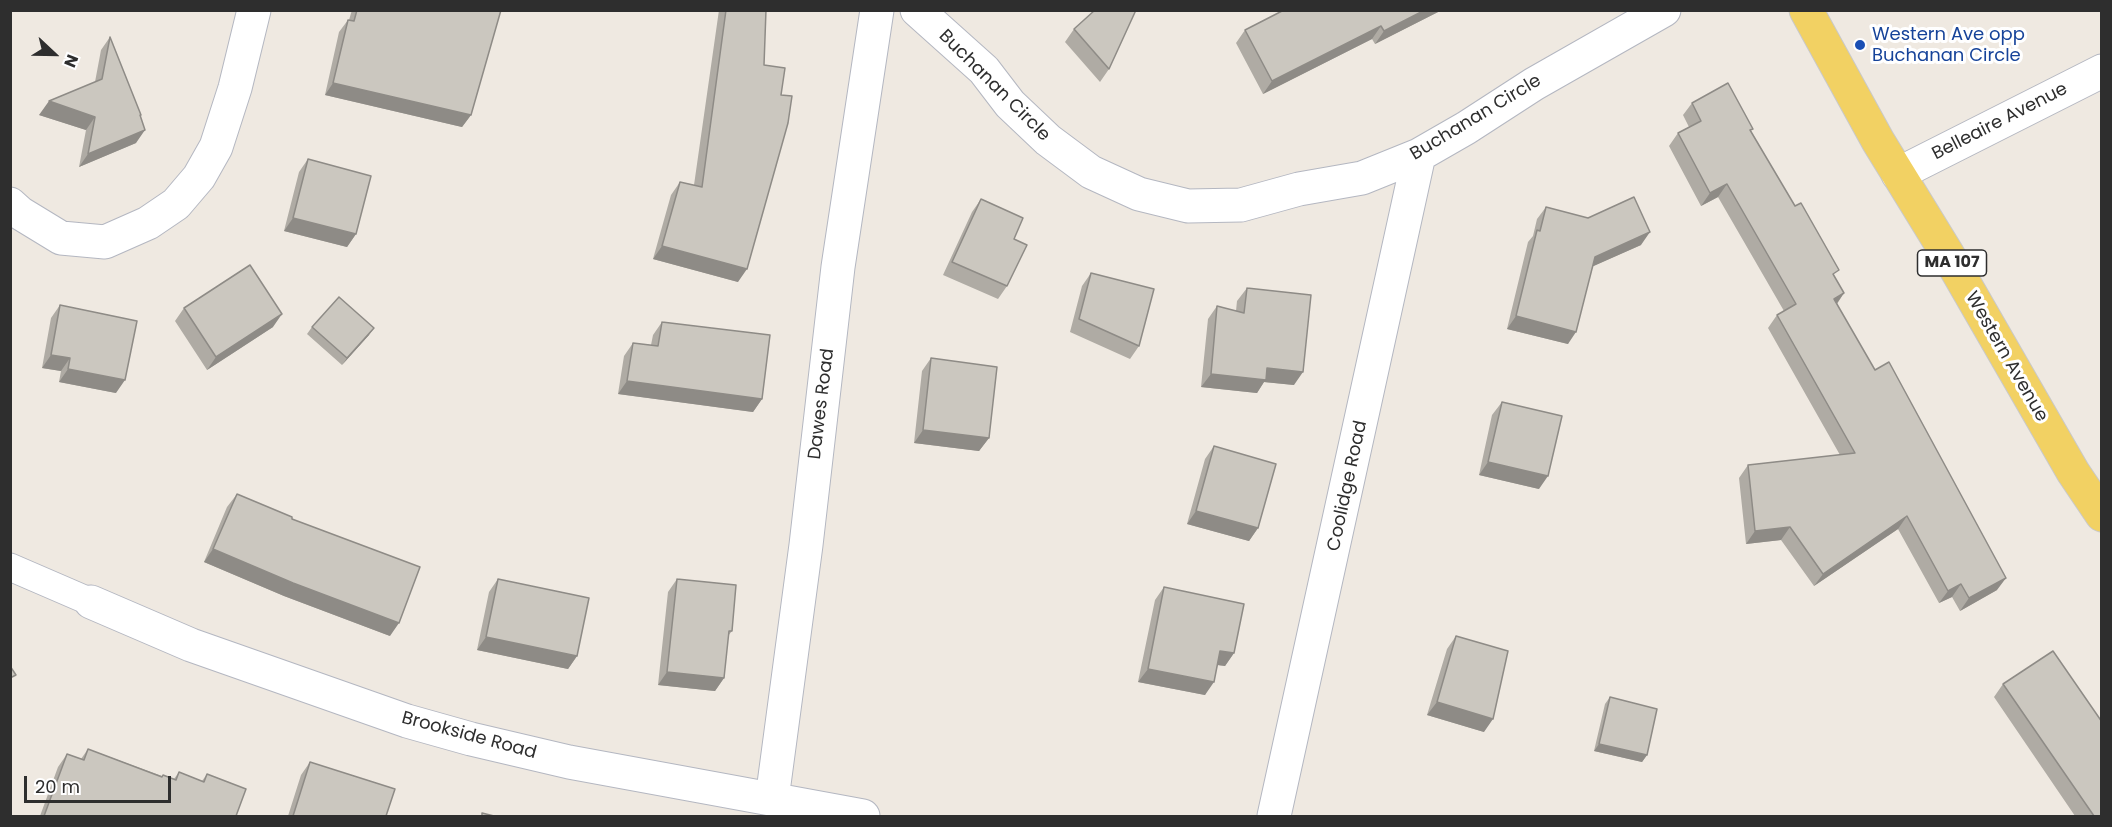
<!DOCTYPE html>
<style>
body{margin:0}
#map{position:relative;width:2112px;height:827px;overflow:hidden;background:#efe9e1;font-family:Poppins,sans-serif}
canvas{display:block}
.frame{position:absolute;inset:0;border:12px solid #2e2e2e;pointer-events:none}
.north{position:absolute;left:24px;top:24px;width:60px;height:60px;-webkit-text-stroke:4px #fff;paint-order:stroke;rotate:112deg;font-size:16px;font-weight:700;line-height:24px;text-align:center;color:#2e2e2e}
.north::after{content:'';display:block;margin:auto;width:21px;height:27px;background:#2e2e2e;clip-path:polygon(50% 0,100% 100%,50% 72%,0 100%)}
.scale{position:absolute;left:24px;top:776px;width:147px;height:27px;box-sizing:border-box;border:3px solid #2e2e2e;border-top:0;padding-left:8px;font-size:18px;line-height:21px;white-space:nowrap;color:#2e2e2e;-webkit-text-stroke:4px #fff;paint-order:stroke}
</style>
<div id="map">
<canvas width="2112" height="827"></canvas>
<div class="frame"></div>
<div class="north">N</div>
<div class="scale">20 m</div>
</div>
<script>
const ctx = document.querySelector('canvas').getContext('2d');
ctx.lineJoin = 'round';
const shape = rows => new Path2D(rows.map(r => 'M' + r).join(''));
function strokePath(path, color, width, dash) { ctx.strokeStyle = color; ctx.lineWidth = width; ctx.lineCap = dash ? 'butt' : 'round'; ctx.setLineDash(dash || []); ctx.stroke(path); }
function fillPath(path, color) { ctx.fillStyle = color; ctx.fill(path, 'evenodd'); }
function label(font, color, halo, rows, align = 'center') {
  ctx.font = font + ' Poppins,sans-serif'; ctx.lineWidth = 6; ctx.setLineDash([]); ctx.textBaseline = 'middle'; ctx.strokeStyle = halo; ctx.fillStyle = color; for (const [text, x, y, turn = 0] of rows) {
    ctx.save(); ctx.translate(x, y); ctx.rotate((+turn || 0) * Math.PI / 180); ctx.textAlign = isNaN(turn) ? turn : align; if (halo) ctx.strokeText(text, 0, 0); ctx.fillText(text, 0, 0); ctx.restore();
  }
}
const lane = shape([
 [10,567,91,602]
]);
const street = shape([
 [917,10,984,70,1010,104,1048,140,1091,172,1139,194,1188,206,1241,205,1299,189,1362,178,1419,155,1466,128,1534,84,1664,10],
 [1898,174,2102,71],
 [10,204,20,213,61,238,105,242,148,223,176,204,199,177,216,147,235,88,254,10],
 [91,602,191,645,407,721,471,739,569,762,863,816],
 [772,799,806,545,838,267,877,10],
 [1274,816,1419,155]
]);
const primary = shape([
 [1806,10,1878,141,1948,255,2073,472,2102,515]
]);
strokePath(lane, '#b4b7c1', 29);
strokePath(street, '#b4b7c1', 35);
strokePath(primary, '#c9c9c9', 35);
strokePath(lane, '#fff', 27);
strokePath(street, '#fff', 33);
strokePath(primary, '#f2d163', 33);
fillPath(shape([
 [352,10,501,10,471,115,462,127,325,95,339,32,348,20,349,20],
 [719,10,766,10,738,282,653,259,671,195,680,182,694,185],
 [1442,10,1375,44,1372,39,1263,94,1236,43,1245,30],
 [1074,29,1109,69,1100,82,1065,42],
 [110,37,140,116,136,143,79,167,86,130,39,115,95,82,101,50],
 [1692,103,1751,131,1844,293,1837,304,1997,590,1960,611,1952,597,1939,603,1898,529,1814,586,1781,540,1746,544,1739,478,1748,465,1840,455,1768,328,1777,315,1784,311,1718,197,1701,206,1669,146,1678,133,1689,127,1683,115],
 [308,159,356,234,347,247,284,231,299,172],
 [981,199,1007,286,998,299,943,275,972,212],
 [1546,207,1641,245,1593,266,1568,344,1507,329,1528,242,1533,236,1537,219],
 [1091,273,1139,346,1130,359,1070,332,1082,286],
 [1247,288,1294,385,1264,382,1257,393,1201,387,1208,319,1217,306,1236,311,1237,301],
 [60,305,116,393,59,382,61,371,42,368,51,318],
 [184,308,273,327,207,370,175,321],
 [662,322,762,399,753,412,618,394,624,356,633,343,651,345,653,335],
 [312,327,369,335,342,365,307,334],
 [931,358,989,438,979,451,914,443,922,371],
 [1502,402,1539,489,1479,475,1492,415],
 [1214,446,1258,528,1249,541,1187,524,1205,459],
 [237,494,292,519,390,636,284,596,204,562,227,507],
 [498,579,577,656,568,669,477,650,489,592],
 [677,579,732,631,728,636,724,678,715,691,658,685,668,592],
 [1164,587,1234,653,1225,666,1217,665,1205,695,1138,682,1155,600],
 [1456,636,1484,732,1427,715,1447,649],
 [2003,684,2102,816,2075,816,1994,697],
 [1610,697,1647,755,1642,762,1594,751,1605,704],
 [88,749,162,776,174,779,179,772,202,781,207,774,236,816,40,816,58,767,67,754,81,759],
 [310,762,386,816,288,816,301,775]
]), '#afaba4');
fillPath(shape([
 [1425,10,1442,10,1375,44,1384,31],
 [1381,26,1372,39,1263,94,1272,81],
 [333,83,471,115,462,127,325,95],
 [49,101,95,117,86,130,39,115],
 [145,130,136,143,79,167,88,154],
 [1727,184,1718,197,1701,206,1710,193],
 [293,218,356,234,347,247,284,231],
 [1650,232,1641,245,1587,269,1595,257],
 [662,246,747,269,738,282,653,259],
 [1844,293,1835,306,1834,299],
 [282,314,273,327,207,370,216,357],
 [1516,316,1576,332,1568,344,1507,329],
 [374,328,369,335,342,365,347,358],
 [51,355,70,358,61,371,42,368],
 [1267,368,1303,372,1294,385,1264,382,1257,393,1201,387,1211,374],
 [68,369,125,380,116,393,59,382],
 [627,381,762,399,753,412,618,394],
 [923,430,989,438,979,451,914,443],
 [1488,462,1548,476,1539,489,1479,475],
 [1196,511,1258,528,1249,541,1187,524],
 [1907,516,1898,529,1814,586,1823,574],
 [1790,527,1781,540,1746,544,1755,531],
 [213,549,399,623,390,636,284,596,204,562],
 [2006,578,1997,590,1960,611,1969,598],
 [1961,584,1952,597,1939,603,1948,591],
 [486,637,577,656,568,669,477,650],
 [1220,651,1234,653,1225,666,1211,664],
 [1148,669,1214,682,1205,695,1138,682],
 [667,672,724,678,715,691,658,685],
 [1437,702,1493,719,1484,732,1427,715],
 [1599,744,1647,755,1642,762,1594,751]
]), '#8e8b86');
const building = shape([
 [357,10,501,10,471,115,333,83,348,20,354,21,357,10],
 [726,10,766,10,764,65,785,68,781,95,792,96,788,123,747,269,662,246,680,182,702,187,726,10],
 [1095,10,1136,10,1109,69,1074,29,1095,10],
 [1284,10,1425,10,1384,31,1381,26,1272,81,1245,30,1284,10],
 [110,37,141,115,140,115,145,130,88,154,95,117,49,101,102,79,110,37],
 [1728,83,1753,129,1750,130,1795,206,1801,203,1839,270,1833,274,1844,293,1834,299,1875,370,1889,362,2006,578,1969,598,1961,584,1948,591,1907,516,1823,574,1790,527,1755,531,1748,465,1855,453,1777,315,1796,304,1727,184,1710,193,1678,133,1701,121,1692,103,1728,83],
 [308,159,371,176,356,234,293,218,308,159],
 [1634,197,1650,232,1595,257,1576,332,1516,316,1537,230,1540,231,1546,207,1588,218,1634,197],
 [981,199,1023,218,1014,239,1027,245,1007,286,952,262,981,199],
 [250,265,282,314,216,357,184,308,250,265],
 [1091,273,1154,289,1139,346,1079,319,1091,273],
 [1247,288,1311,295,1303,372,1267,368,1266,380,1211,374,1217,306,1244,313,1247,288],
 [339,297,374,328,347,358,312,327,339,297],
 [60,305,137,321,125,380,68,369,70,358,51,355,60,305],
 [662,322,770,335,762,399,627,381,633,343,658,346,662,322],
 [931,358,997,367,989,438,923,430,931,358],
 [1502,402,1562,416,1548,476,1488,462,1502,402],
 [1214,446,1276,464,1258,528,1196,511,1214,446],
 [237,494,292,517,292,519,420,567,399,623,293,583,213,549,237,494],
 [498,579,589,598,577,656,486,637,498,579],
 [677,579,736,585,732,631,729,631,724,678,667,672,677,579],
 [1164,587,1244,604,1234,653,1220,651,1214,682,1148,669,1164,587],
 [1456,636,1508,651,1493,719,1437,702,1456,636],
 [2053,651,2102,722,2102,816,2094,816,2003,684,2053,651],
 [10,666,16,675,10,678,10,666],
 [1610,697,1657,709,1647,755,1599,744,1610,697],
 [88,749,162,777,163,775,176,780,179,772,204,782,207,774,246,789,236,816,44,816,67,754,84,760,88,749],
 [310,762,395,789,386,816,293,816,310,762],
 [482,813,494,816,482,816,482,813]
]);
fillPath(building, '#cbc7bf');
strokePath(building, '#8e8b86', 1.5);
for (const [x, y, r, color] of [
 [1860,45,6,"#1a4fb4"]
]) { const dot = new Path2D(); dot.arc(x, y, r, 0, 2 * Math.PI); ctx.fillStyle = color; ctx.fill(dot); strokePath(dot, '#fff', 2); }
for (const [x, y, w] of [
 [1952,263,69]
]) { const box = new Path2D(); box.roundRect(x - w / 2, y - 13, w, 26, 4.5); ctx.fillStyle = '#fff'; ctx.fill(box); strokePath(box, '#2e2e2e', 1.5); }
label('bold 16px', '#2e2e2e', null, [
 ["MA 107",1952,263]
]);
label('18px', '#164399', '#fff', [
 ["Western Ave opp",1872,35],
 ["Buchanan Circle",1872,56]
], 'left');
label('18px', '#2e2e2e', '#fff', [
 ["Buchanan Circle",994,86,45],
 ["Buchanan Circle",1476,118,-31],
 ["Belleaire Avenue",2000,122,-27],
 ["Western Avenue",2006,357,60],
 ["Dawes Road",822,404,-83],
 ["Coolidge Road",1348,486,-78],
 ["Brookside Road",469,736,15]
]);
</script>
